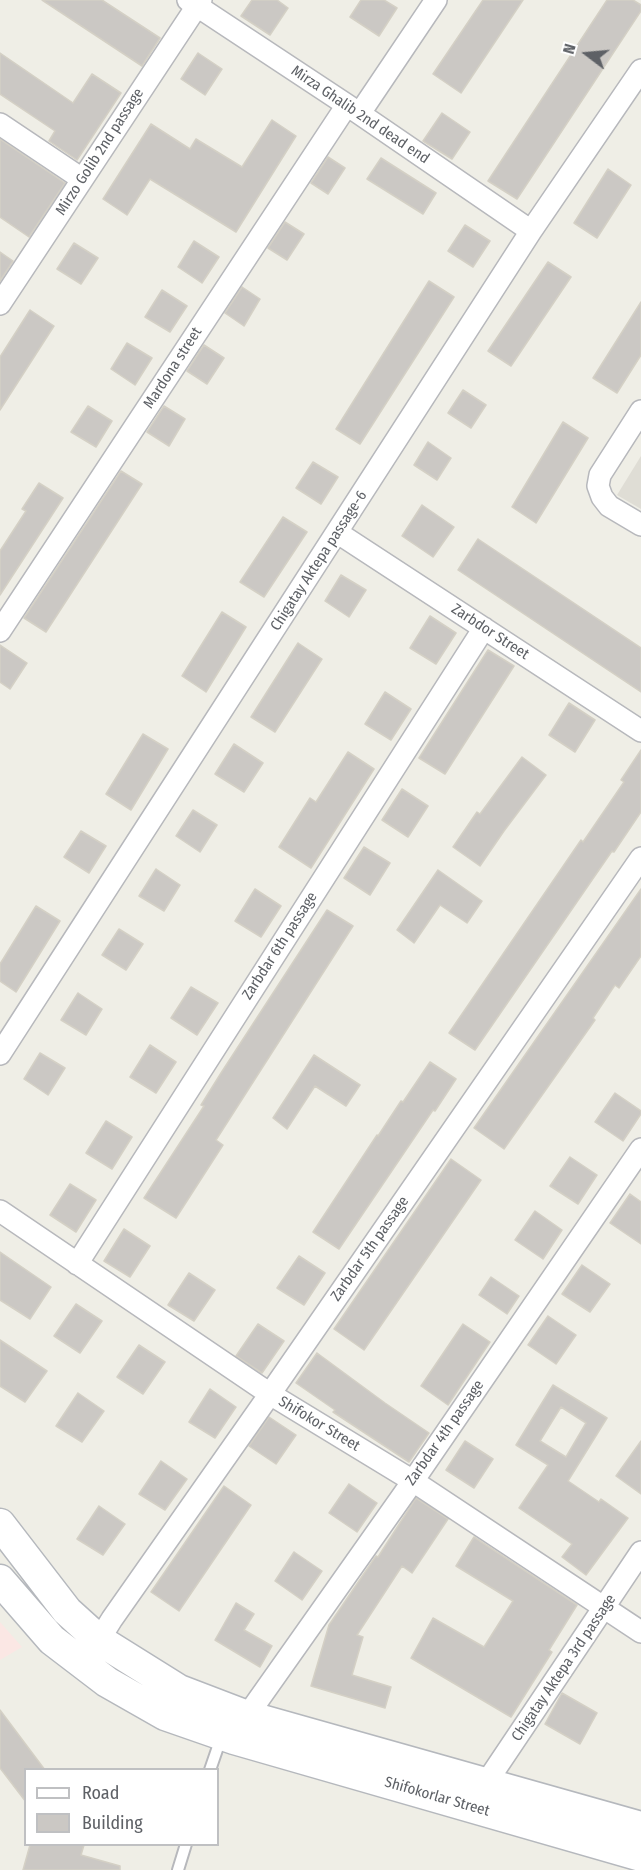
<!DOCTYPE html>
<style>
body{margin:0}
#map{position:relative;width:641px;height:1870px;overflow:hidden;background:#efeee6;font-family:"Fira Sans Condensed",sans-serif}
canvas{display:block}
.legend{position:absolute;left:24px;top:1768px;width:195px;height:78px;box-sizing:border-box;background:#fff;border:2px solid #bfc0c2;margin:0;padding:8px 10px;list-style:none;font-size:18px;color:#5e6166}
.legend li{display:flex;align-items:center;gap:12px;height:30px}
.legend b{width:30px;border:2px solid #bfc0c2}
.north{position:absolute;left:557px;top:24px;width:60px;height:60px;-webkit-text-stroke:4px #fff;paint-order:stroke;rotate:286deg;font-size:16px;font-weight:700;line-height:24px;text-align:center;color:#5e6166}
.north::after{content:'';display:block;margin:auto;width:21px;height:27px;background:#5e6166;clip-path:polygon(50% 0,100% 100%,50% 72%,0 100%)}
</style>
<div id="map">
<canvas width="641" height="1870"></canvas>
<ul class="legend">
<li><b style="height:8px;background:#fff"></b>Road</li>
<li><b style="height:16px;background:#cbc8c4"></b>Building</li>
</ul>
<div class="north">N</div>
</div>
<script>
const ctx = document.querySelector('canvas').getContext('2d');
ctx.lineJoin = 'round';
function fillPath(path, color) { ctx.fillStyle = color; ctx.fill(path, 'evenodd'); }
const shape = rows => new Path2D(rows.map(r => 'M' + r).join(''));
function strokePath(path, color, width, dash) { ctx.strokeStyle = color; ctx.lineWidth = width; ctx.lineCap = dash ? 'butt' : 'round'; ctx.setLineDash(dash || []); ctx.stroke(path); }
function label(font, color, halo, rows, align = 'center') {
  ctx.font = font + ' "Fira Sans Condensed",sans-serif'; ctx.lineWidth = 4.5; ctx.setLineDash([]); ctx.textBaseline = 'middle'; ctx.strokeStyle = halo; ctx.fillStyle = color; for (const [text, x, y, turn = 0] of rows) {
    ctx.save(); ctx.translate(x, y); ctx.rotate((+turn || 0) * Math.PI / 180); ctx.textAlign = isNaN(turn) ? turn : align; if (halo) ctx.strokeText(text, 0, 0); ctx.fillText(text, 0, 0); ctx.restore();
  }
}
fillPath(shape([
 [641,456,641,509,617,495]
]), '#dfddd5');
fillPath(shape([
 [0,1622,22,1647,0,1660]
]), '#fbe7e4');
const building = shape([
 [42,0,102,0,160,38,142,66,42,0],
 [252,0,277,0,288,8,270,35,241,16,252,0],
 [361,0,384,0,397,8,379,36,350,17,361,0],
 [483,0,523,0,461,93,433,74,483,0],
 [607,0,633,0,641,5,641,11,517,199,488,181,607,0],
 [0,53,73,103,92,74,121,93,77,160,49,141,55,131,0,94,0,53],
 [198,53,222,69,205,95,181,79,198,53],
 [442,113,470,132,452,159,423,141,442,113],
 [272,120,296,136,236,232,150,179,127,215,103,199,151,124,190,149,196,139,242,167,272,120],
 [0,139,65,183,29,237,0,217,0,139],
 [328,157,345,168,328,194,311,183,328,157],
 [381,158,436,193,423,214,367,179,381,158],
 [608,169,631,185,597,238,574,223,608,169],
 [285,222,304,234,287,260,268,248,285,222],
 [465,225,490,241,473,267,448,251,465,225],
 [194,241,219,257,202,283,178,267,194,241],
 [74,243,98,258,81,284,57,269,74,243],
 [0,252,13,261,0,281,0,252],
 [548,262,571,277,511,366,488,351,548,262],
 [429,281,454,297,360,444,336,429,429,281],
 [242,287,260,299,244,326,225,313,242,287],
 [162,290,187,306,170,332,145,317,162,290],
 [641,302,641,355,617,393,593,378,641,302],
 [30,310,54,326,0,410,0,357,30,310],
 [127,343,152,358,135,385,111,369,127,343],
 [204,345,224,358,207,384,187,371,204,345],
 [463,390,486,405,471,428,448,413,463,390],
 [88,406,112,421,96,447,71,432,88,406],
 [164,406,185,419,169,446,147,432,164,406],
 [563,422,588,438,536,523,512,507,563,422],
 [428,442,451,458,437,480,414,465,428,442],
 [313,462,338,477,321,504,296,488,313,462],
 [121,471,142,484,46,632,24,618,121,471],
 [39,483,63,498,0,595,0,551,26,511,22,509,39,483],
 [422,505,454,527,433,557,402,536,422,505],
 [283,517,307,532,264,597,240,582,283,517],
 [478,539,641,648,641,692,458,570,478,539],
 [341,575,366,590,349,617,325,601,341,575],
 [222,612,246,627,206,692,182,676,222,612],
 [430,616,456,633,436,664,410,648,430,616],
 [298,643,322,659,275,732,251,717,298,643],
 [0,645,27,663,10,689,0,682,0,645],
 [488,650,514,666,445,774,419,758,488,650],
 [385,692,411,709,391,740,365,724,385,692],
 [569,703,595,720,575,752,549,735,569,703],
 [143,734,168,749,131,810,106,794,143,734],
 [234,744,263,763,244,792,215,774,234,744],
 [641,750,641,812,614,852,612,851,475,1050,449,1033,581,840,583,842,624,782,621,780,641,750],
 [348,752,374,769,311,868,279,847,310,798,316,802,348,752],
 [522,757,546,775,504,831,480,866,453,847,477,812,480,814,522,757],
 [402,789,428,806,408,837,382,820,402,789],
 [193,810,217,825,200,852,176,836,193,810],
 [81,831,106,846,89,873,64,857,81,831],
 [364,847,390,863,370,895,344,878,364,847],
 [156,869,180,885,164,911,139,896,156,869],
 [438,870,482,901,467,923,440,905,414,943,397,930,438,870],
 [255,889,281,906,261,937,235,921,255,889],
 [641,889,641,956,619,988,615,985,593,1018,595,1020,504,1149,474,1128,641,889],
 [36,906,60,921,16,992,0,981,0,964,36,906],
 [327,910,353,926,216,1140,223,1145,176,1218,144,1198,204,1106,201,1105,221,1073,327,910],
 [119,929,143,944,126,970,102,955,119,929],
 [191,987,218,1003,197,1035,171,1018,191,987],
 [78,993,102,1009,86,1035,61,1020,78,993],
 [150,1045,176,1062,156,1093,130,1077,150,1045],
 [40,1053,65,1068,48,1095,24,1079,40,1053],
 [314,1055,360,1085,346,1106,315,1086,287,1129,273,1118,314,1055],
 [430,1062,456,1079,435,1111,433,1110,339,1249,313,1232,377,1135,378,1136,401,1101,403,1102,430,1062],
 [615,1093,641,1111,641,1114,623,1141,595,1122,615,1093],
 [106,1121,132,1137,112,1169,86,1153,106,1121],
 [570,1157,597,1175,578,1204,550,1186,570,1157],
 [451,1159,481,1180,364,1350,334,1329,451,1159],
 [70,1184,96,1200,76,1232,50,1215,70,1184],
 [630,1194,641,1202,641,1244,610,1223,630,1194],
 [535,1211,562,1230,543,1259,515,1240,535,1211],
 [124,1229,150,1246,130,1277,104,1261,124,1229],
 [0,1252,51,1287,30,1319,0,1300,0,1252],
 [299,1256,325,1273,304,1305,277,1288,299,1256],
 [582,1265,610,1284,590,1312,562,1294,582,1265],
 [189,1273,215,1290,194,1321,168,1305,189,1273],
 [491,1277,519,1296,507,1314,479,1295,491,1277],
 [76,1304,102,1321,80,1353,54,1336,76,1304],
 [548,1316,576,1335,556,1364,528,1345,548,1316],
 [258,1324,284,1341,262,1373,236,1356,258,1324],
 [463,1324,490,1342,448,1405,421,1386,463,1324],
 [0,1340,47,1371,25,1402,0,1386,0,1340],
 [139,1345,165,1362,143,1394,117,1377,139,1345],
 [317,1353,385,1403,429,1433,409,1462,333,1412,335,1410,296,1383,317,1353],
 [553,1385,607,1418,568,1481,599,1502,601,1499,628,1518,586,1575,562,1557,572,1544,519,1508,548,1465,516,1445,553,1385],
 [561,1407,586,1423,566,1457,540,1441,561,1407],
 [210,1389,236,1407,215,1438,189,1422,210,1389],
 [78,1393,104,1411,82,1442,56,1426,78,1393],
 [269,1417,296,1435,276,1464,249,1446,269,1417],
 [465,1441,493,1459,474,1488,446,1470,465,1441],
 [641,1441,641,1494,616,1476,641,1441],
 [161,1461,187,1479,165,1510,139,1494,161,1461],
 [349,1484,377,1503,357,1532,329,1513,349,1484],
 [224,1486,251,1505,179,1611,151,1592,224,1486],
 [416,1498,448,1519,412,1573,402,1566,357,1635,363,1637,352,1675,391,1687,385,1708,311,1686,329,1625,376,1556,378,1557,416,1498],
 [99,1506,125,1524,103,1555,77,1539,99,1506],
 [474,1537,577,1605,549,1650,552,1652,511,1717,411,1658,433,1618,484,1647,513,1601,456,1566,474,1537],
 [294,1552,322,1571,302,1600,275,1581,294,1552],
 [236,1603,254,1614,244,1630,272,1646,260,1667,215,1640,236,1603],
 [562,1693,597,1713,580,1744,545,1724,562,1693],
 [0,1710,45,1770,26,1770,26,1802,0,1768,0,1710],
 [30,1845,84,1845,81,1855,120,1866,120,1870,23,1870,30,1845]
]);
fillPath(building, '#cbc8c4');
strokePath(building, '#d4d0c5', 1.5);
const service = shape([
 [210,1770,221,1738],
 [178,1870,186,1844]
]);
const minor = shape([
 [188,0,347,105,531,231],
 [360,113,436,0],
 [0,124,82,179],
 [0,304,201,0],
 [641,411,600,475,598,486,602,497,609,506,641,525],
 [338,533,641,731],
 [0,631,347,105],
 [0,1054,531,231,641,70],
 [0,1211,270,1394,413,1481,641,1632],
 [77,1264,484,628],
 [99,1640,112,1619,270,1394,641,858],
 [247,1716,413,1481,641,1149],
 [486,1783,641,1552]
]);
const secondary = shape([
 [0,1524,67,1611,99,1640,179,1690,247,1716,641,1827],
 [0,1580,52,1640,107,1682,165,1715,234,1739,641,1856]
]);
strokePath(service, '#b7b8bc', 14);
strokePath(minor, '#b7b8bc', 24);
strokePath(secondary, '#b5b8bd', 33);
strokePath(service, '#fff', 10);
strokePath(minor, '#fff', 21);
strokePath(secondary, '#fff', 30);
label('15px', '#5e6166', '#fff', [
 ["Mirza Ghalib 2nd dead end",360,115,34],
 ["Mirzo Golib 2nd passage",100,152,-57],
 ["Mardona street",173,368,-57],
 ["Chigatay Aktepa passage-6",319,561,-57],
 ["Zarbdor Street",490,632,33],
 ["Zarbdar 6th passage",280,946,-57],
 ["Zarbdar 5th passage",370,1249,-55],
 ["Shifokor Street",319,1424,31],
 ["Zarbdar 4th passage",445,1433,-55],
 ["Chigatay Aktepa 3rd passage",564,1668,-56],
 ["Shifokorlar Street",437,1797,16]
]);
</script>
